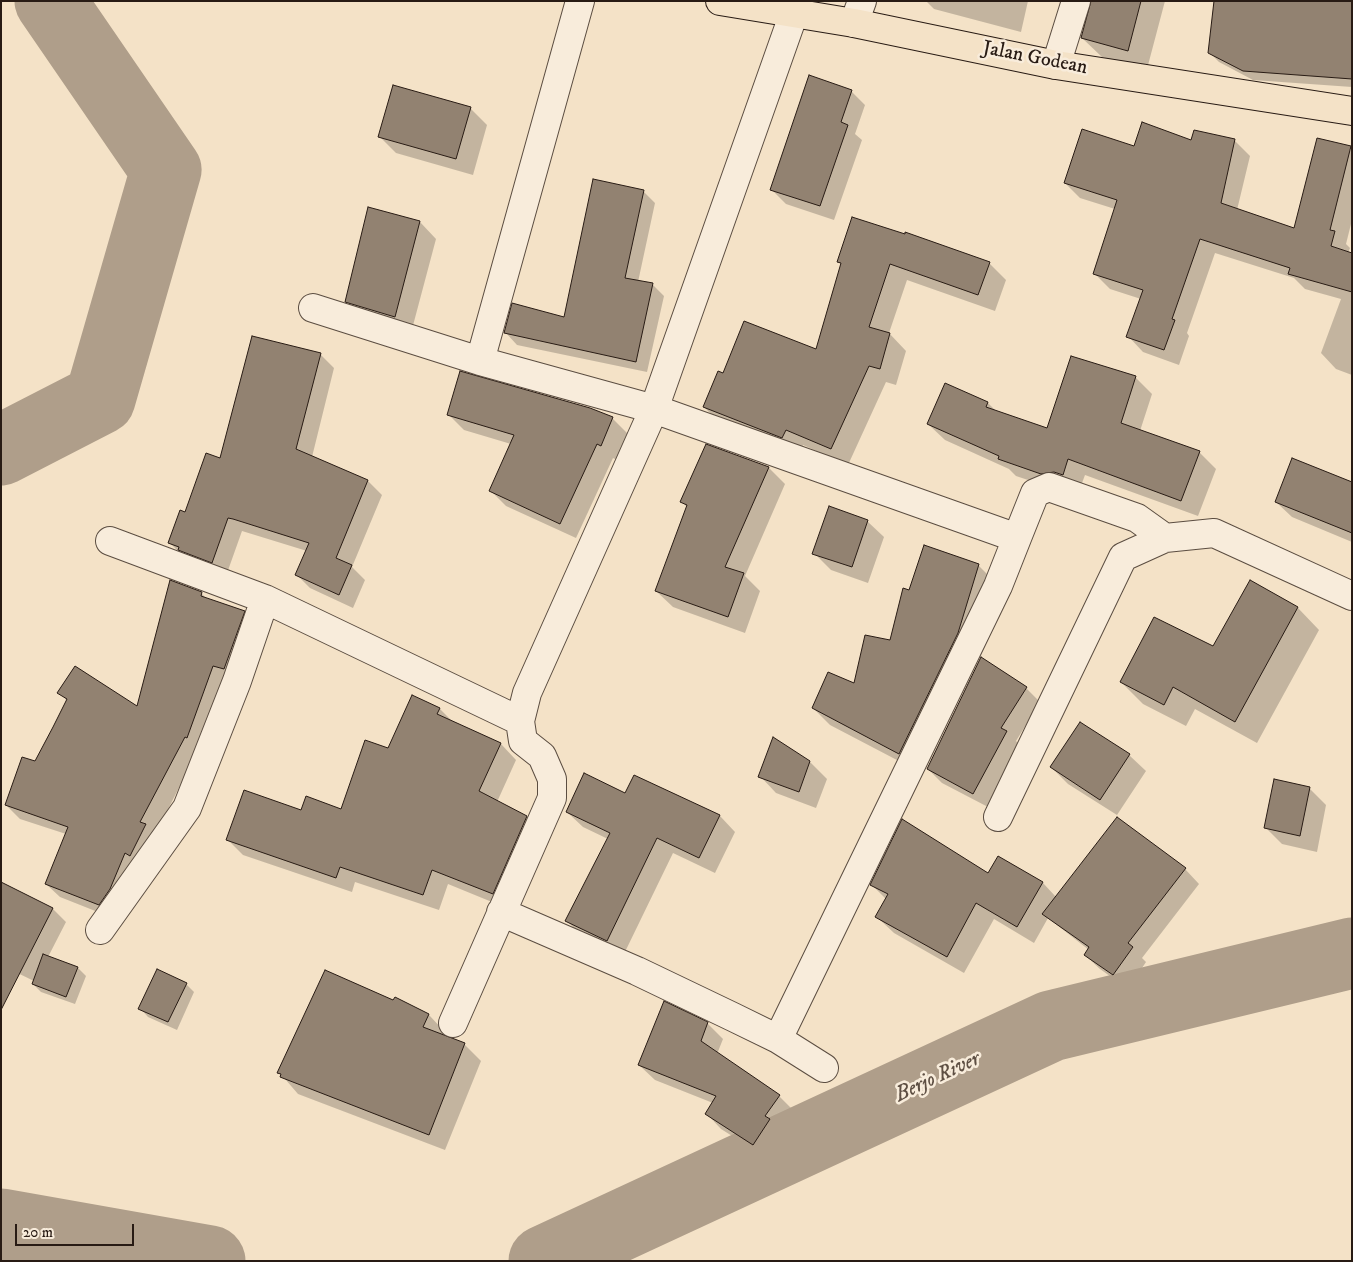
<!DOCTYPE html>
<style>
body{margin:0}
#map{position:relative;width:1353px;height:1262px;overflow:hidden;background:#f4e2c7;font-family:"IM FELL DW Pica",serif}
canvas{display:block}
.frame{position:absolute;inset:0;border:2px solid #281b14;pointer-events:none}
.scale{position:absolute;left:15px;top:1224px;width:119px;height:22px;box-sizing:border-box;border:2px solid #281b14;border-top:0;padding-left:6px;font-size:15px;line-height:18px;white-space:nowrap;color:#281b14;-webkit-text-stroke:4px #f8ecdb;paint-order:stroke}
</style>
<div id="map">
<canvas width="1353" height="1262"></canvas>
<div class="frame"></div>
<div class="scale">20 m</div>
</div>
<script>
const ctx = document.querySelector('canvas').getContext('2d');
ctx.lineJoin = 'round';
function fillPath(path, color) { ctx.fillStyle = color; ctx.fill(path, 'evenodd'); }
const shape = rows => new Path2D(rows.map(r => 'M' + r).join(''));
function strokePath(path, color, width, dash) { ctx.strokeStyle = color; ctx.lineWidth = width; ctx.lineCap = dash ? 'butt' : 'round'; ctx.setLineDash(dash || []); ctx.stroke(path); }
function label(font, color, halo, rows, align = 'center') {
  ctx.font = font + ' "IM FELL DW Pica",serif'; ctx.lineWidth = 5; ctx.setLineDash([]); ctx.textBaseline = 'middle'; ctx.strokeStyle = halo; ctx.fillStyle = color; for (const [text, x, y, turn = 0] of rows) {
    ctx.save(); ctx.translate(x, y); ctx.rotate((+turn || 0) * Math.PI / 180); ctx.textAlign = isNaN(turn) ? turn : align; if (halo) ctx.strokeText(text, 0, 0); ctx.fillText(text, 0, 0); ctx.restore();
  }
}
fillPath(shape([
 [926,1,1028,1,1021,32,934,9],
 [1092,1,1165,1,1147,69,1102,57,1082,38],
 [1352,1,1352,87,1253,80,1219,62,1209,52],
 [851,91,865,105,855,134,862,140,834,220,786,204,771,189],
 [470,108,487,125,473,175,396,153,379,136],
 [1234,140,1250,156,1237,210,1295,229,1352,148,1352,220,1346,244,1350,248,1348,253,1352,254,1352,375,1336,369,1321,353,1341,299,1305,289,1294,278,1215,253,1187,333,1189,336,1179,365,1143,352,1128,336,1141,299,1110,289,1094,273,1115,209,1080,198,1065,183,1134,148],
 [594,181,644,192,655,203,638,282,653,285,664,296,647,372,517,345,506,333,565,319],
 [420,222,436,239,411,333,363,318,346,301],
 [839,262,989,263,1006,280,995,311,907,280,889,333,906,351,896,385,886,382,848,465,803,445,799,454,721,424,704,407,723,375,817,351,842,265],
 [320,354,334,368,312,457,368,481,382,495,352,567,365,580,353,608,310,588,296,574,307,551,242,531,226,576,184,557,170,543,221,460],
 [1135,377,1152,394,1140,431,1199,452,1216,469,1198,516,1085,475,1079,491,1058,490,1016,476,1009,469,945,440,928,424,988,403,998,413,1048,430],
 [448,414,612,418,628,434,617,460,613,458,576,538,506,506,490,490,511,444,464,430],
 [707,446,769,468,785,484,745,576,760,591,745,633,673,607,656,591,687,507,682,502],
 [1352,483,1352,542,1292,517,1276,502],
 [867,521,884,537,868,583,831,570,814,553],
 [978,565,995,582,916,770,830,725,813,708,855,685,890,642,909,591],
 [201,593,208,600,244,612,257,625,198,750,113,918,60,897,46,884,66,834,20,819,6,805,36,763,67,701,59,692,138,708],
 [1298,608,1319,630,1257,743,1195,709,1186,726,1143,704,1121,682,1213,648],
 [1026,688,1040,702,1016,741,1020,746,988,807,942,783,928,769],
 [412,696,440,709,454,723,501,744,516,760,497,802,526,817,542,833,509,909,448,884,439,910,355,882,352,892,243,855,227,839,302,811,342,810,389,750],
 [1129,755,1146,771,1117,815,1068,784,1051,767],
 [810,762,827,779,816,808,776,793,760,776],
 [635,776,720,816,735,832,715,873,673,853,623,956,583,937,567,921,608,839,583,827,567,812,626,795],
 [1309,788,1326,805,1317,852,1282,844,1265,827],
 [1117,818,1185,869,1199,884,1142,958,1146,962,1128,989,1100,969,1085,955,1089,950,1048,918,1034,943,994,919,964,973,894,933,877,917,886,899,872,885,988,875,999,858,1043,883,1056,897],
 [53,909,66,922,48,957,78,968,86,976,75,1004,41,992,33,984,34,981,1,965],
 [186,984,194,992,177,1030,148,1017,140,1008],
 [394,1002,429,1015,445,1032,443,1036,464,1044,481,1061,445,1150,298,1094,279,1072],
 [707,1023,723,1039,717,1054,779,1096,794,1111,780,1131,784,1135,769,1159,721,1129,706,1113,713,1103,655,1080,639,1065]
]), '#0003');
strokePath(shape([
 [1,450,100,399,166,170,50,1],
 [1,1224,210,1261],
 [544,1261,1051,1026,1352,953]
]), '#af9e8a', 71);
const building = shape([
 [1091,1,1141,1,1128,51,1081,38,1091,1],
 [1214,1,1352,1,1352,79,1243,71,1208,53,1214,1],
 [809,75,852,90,841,122,848,125,820,206,770,190,809,75],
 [393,85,471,107,456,159,378,137,393,85],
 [1142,122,1191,140,1194,130,1235,139,1221,203,1294,228,1317,138,1351,146,1330,230,1335,231,1331,246,1352,253,1352,292,1288,274,1290,268,1200,239,1172,319,1175,320,1164,350,1126,337,1143,290,1093,274,1117,200,1064,183,1082,129,1134,146,1142,122],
 [593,179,644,190,625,278,653,283,636,362,504,333,512,303,564,317,593,179],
 [368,207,420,221,395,317,345,302,368,207],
 [852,217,905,234,905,232,990,262,978,295,890,264,869,327,890,333,880,369,869,366,831,449,786,430,782,438,703,407,718,371,723,373,744,321,816,349,841,263,837,262,852,217],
 [252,336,321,353,296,449,368,480,336,558,352,565,339,595,295,575,309,543,233,519,228,518,212,563,178,550,179,547,168,543,180,510,185,512,206,453,220,458,252,336],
 [1071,356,1136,376,1121,423,1200,451,1181,501,1068,459,1063,475,1054,472,1041,474,998,459,999,456,927,424,945,383,988,402,986,407,1047,428,1071,356],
 [460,371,590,408,613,417,601,446,597,444,560,524,489,491,514,435,447,415,460,371],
 [706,444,769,467,725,567,744,573,728,617,655,591,687,505,680,502,706,444],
 [1292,458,1352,482,1352,533,1275,502,1292,458],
 [829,506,868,520,852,567,812,554,829,506],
 [924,545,979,564,958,633,899,754,812,708,828,672,854,683,865,635,890,640,903,588,909,590,924,545],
 [170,580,202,592,201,596,245,611,224,669,213,666,187,738,185,737,140,822,146,824,130,856,125,853,110,889,99,905,45,884,68,827,5,805,22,757,35,761,53,727,67,699,57,693,75,666,137,706,170,580],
 [1250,580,1298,607,1235,722,1173,687,1164,705,1120,682,1154,617,1213,646,1250,580],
 [981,657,1027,687,1001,728,1007,731,973,794,927,769,981,657],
 [412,695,440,708,437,714,501,743,479,791,527,816,493,894,432,870,423,895,340,867,336,878,226,840,244,790,301,810,306,796,341,809,365,740,388,748,412,695],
 [1080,722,1130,754,1100,800,1050,767,1080,722],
 [773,737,810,761,799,792,758,777,773,737],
 [584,773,625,793,634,775,720,815,699,858,657,838,607,941,565,921,610,833,566,812,584,773],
 [1274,779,1310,787,1300,836,1264,828,1274,779],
 [1117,817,1186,868,1128,943,1133,947,1113,975,1084,955,1089,947,1042,914,1117,817],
 [902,819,988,873,998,856,1043,882,1017,927,976,903,947,957,875,917,888,894,870,885,902,819],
 [1,882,53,908,1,1010,1,882],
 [43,954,78,967,66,997,32,984,43,954],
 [157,969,187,983,168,1022,138,1009,157,969],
 [325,970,393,1000,395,997,429,1014,423,1027,465,1043,429,1135,280,1077,281,1074,277,1073,325,970],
 [664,1001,708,1022,701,1041,780,1095,765,1116,770,1119,753,1145,705,1114,716,1096,638,1065,664,1001]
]);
fillPath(building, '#928271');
strokePath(building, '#281b14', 1);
const street = shape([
 [854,23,862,1],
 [1056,65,1076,1],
 [313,308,480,361,654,409,1017,538,1035,493,1049,487,1137,518,1165,538],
 [480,361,580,1],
 [110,541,265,599,520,721],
 [998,817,1123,557,1165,538,1214,533,1352,596],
 [501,912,637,971,733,1017,778,1039,824,1068],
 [100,930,187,808,237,681,265,599],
 [453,1023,552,798,552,779,542,756,523,741,520,721,527,693,654,409,794,13],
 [778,1039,998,586,1017,538]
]);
const primary = shape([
 [720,1,854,23,1056,65,1352,111]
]);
strokePath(street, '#5b4d41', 30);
strokePath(primary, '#281b14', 30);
strokePath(street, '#f8ecdb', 28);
strokePath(primary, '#f4e2c7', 28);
label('20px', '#281b14', '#f8ecdb', [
 ["Jalan Godean",1035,59,11]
]);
label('italic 21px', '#5e4f43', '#f8ecdb', [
 ["Berjo River",938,1078,-25]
]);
</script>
